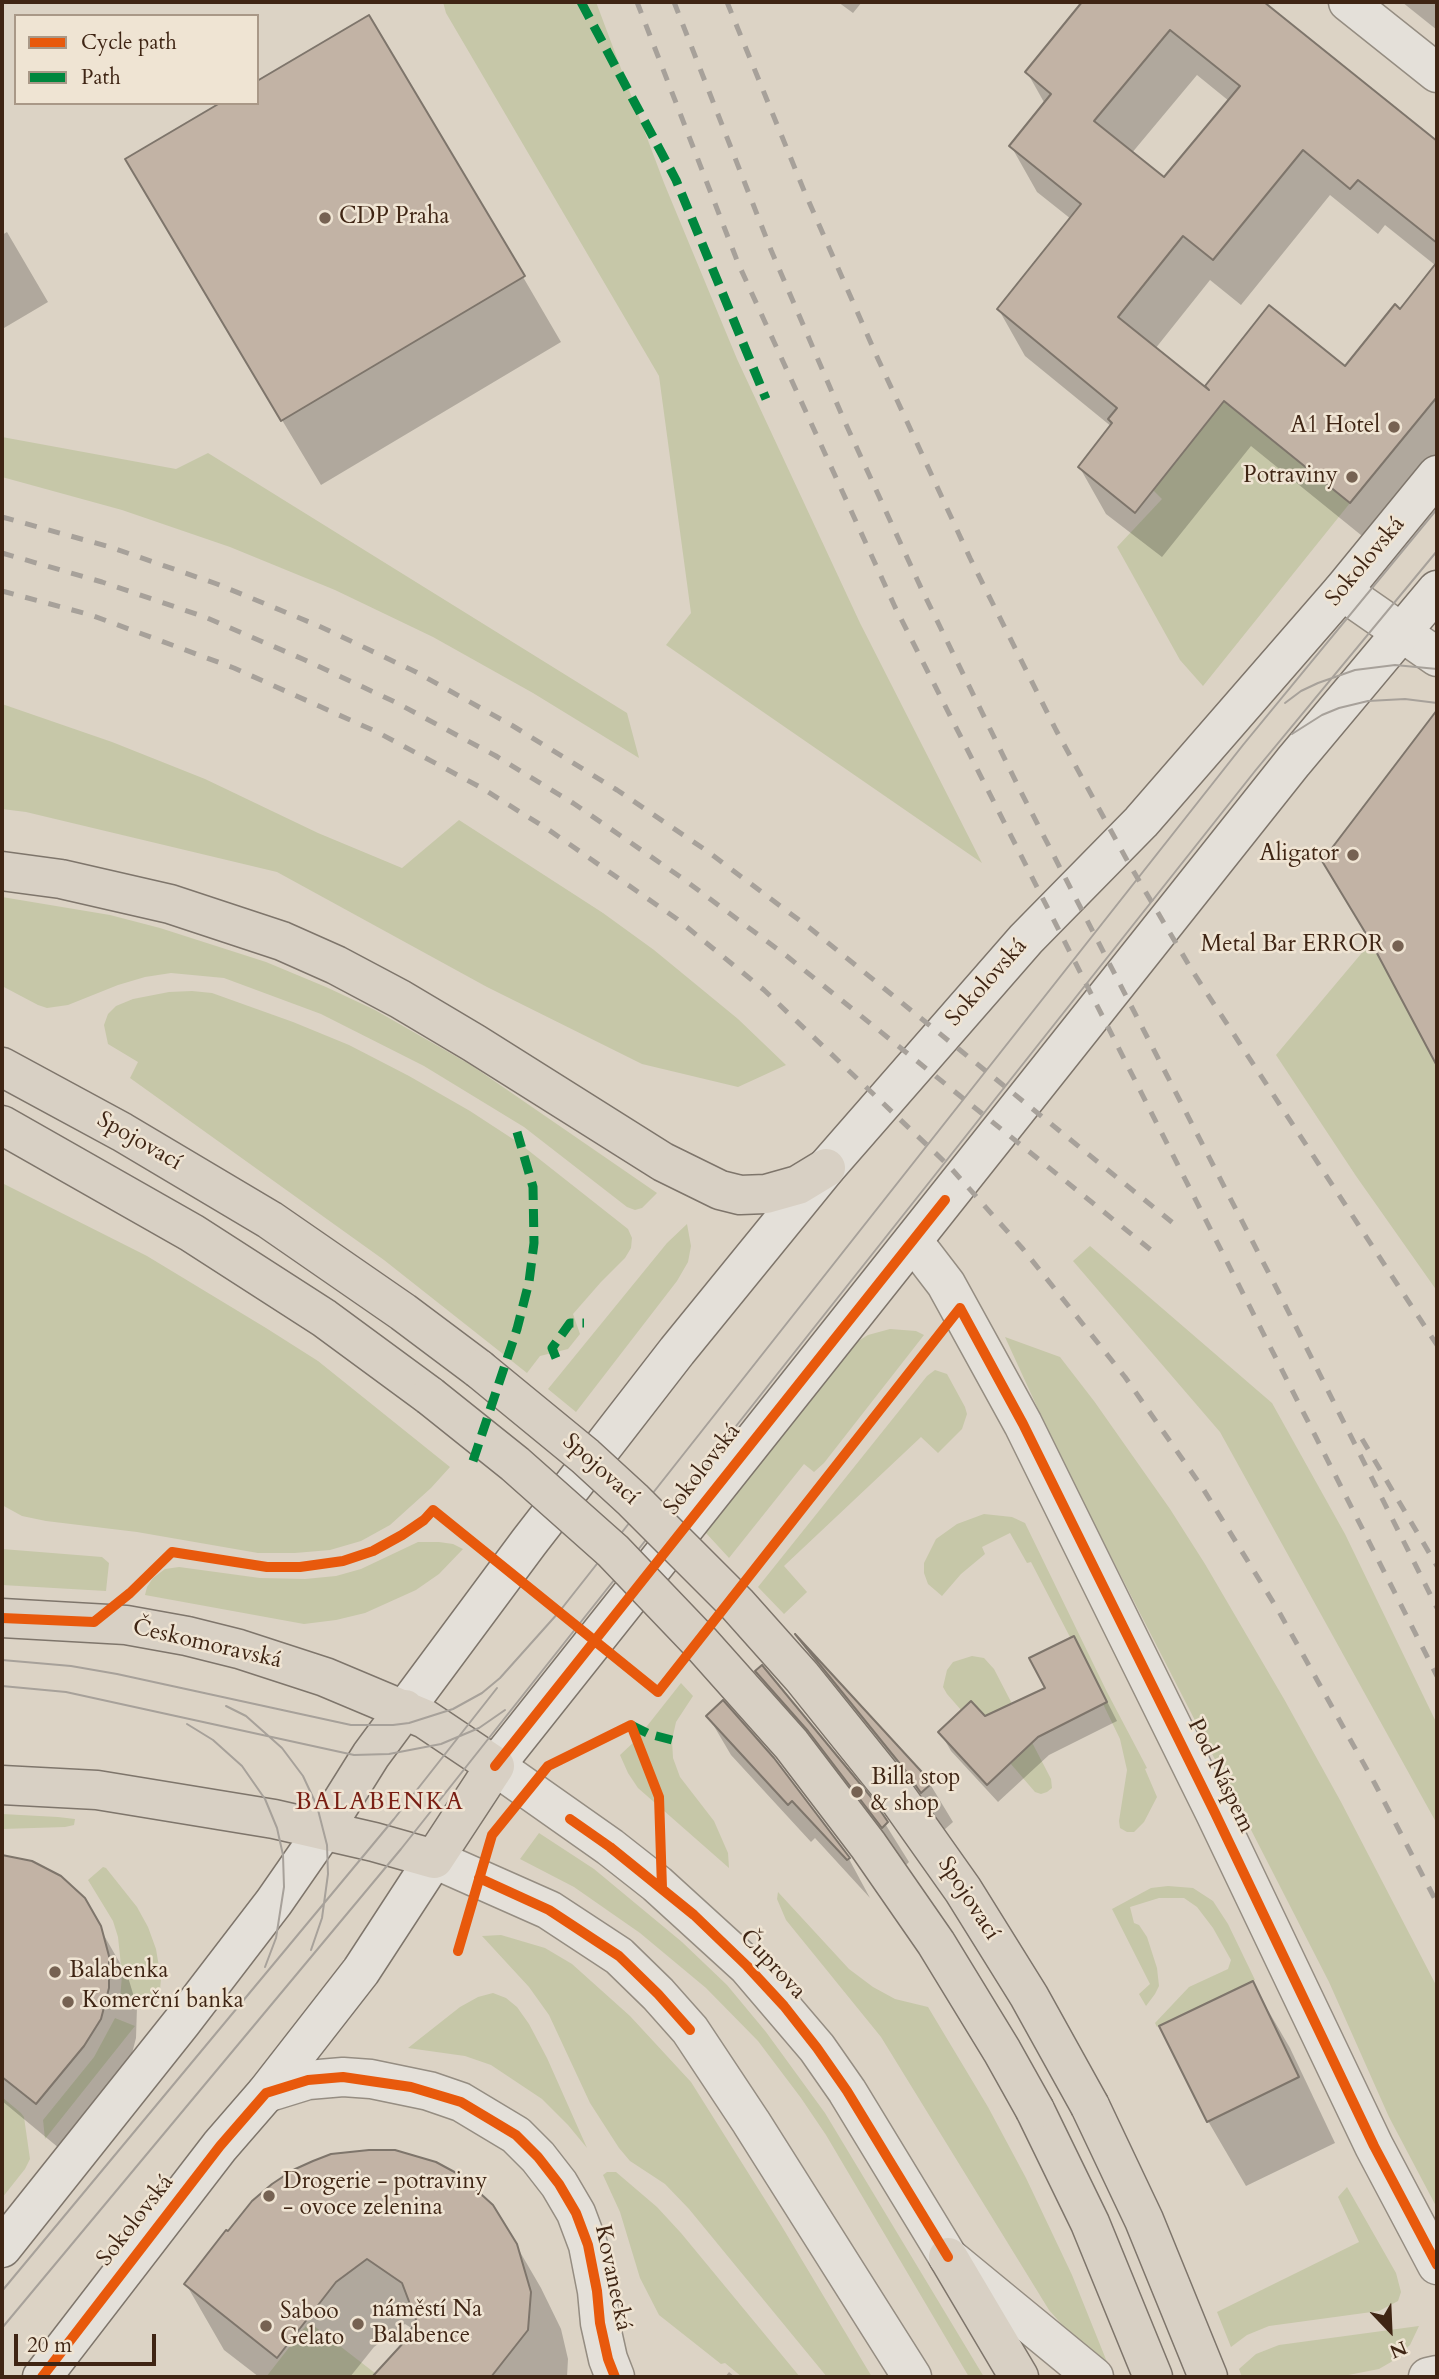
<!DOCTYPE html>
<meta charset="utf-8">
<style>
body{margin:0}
#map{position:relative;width:1439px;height:2379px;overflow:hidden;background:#dcd3c5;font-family:Cardo,serif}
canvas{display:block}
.frame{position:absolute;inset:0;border:4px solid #3f2514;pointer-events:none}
.legend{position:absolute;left:14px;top:14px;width:245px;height:91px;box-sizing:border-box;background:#efe4d3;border:2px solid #a99887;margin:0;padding:9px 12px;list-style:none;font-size:21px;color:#3f2514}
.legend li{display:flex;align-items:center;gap:14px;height:35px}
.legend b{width:35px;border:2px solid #a99887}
.north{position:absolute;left:1355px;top:2295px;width:70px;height:70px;-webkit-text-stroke:5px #efe4d3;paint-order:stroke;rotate:157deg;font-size:19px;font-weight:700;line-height:28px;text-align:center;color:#3f2514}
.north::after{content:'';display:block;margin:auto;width:24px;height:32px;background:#3f2514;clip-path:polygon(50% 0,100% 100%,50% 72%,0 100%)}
.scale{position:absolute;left:14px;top:2334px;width:142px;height:32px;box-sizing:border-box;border:4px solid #3f2514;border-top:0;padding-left:9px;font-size:21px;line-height:24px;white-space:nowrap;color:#3f2514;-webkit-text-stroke:5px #efe4d3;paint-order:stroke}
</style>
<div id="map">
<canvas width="1439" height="2379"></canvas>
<div class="frame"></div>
<ul class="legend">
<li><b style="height:9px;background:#e8590c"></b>Cycle path</li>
<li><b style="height:9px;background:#00873e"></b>Path</li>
</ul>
<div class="north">N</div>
<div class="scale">20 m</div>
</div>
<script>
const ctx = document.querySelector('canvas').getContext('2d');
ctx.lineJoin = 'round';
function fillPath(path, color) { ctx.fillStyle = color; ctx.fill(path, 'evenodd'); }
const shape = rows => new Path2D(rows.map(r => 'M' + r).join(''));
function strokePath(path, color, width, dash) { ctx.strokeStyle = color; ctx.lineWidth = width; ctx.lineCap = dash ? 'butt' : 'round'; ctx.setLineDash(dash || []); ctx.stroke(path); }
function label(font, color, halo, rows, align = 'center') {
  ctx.font = font + ' Cardo,serif'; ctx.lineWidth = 5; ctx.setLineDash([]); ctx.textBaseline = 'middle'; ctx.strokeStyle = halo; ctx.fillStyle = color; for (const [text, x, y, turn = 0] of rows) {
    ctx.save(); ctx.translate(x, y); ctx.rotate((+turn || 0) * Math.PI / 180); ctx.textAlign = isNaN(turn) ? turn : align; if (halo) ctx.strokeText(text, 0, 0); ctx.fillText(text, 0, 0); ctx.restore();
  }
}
fillPath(shape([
 [443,2,596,2,664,183,737,359,860,623,982,863,666,645,691,613,659,376,446,13],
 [1224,401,1350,503,1203,686,1180,660,1117,547,1162,499,1153,490],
 [2,437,176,469,208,453,627,713,639,758,533,693,433,637,335,590,230,547,122,510,2,477],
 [2,704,112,742,205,779,318,833,402,868,459,820,603,913,654,950,738,1019,786,1065,738,1087,642,1064,487,987,277,872,26,812,2,809],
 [2,897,110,915,160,928,266,962,326,987,375,1010,471,1065,657,1193,642,1208,635,1210,627,1207,524,1127,424,1066,321,1014,224,978,171,973,145,977,118,985,68,1005,47,1008,38,1005,2,986],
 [1371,942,1434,1060,1437,1063,1437,1291,1356,1176,1276,1055],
 [192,991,212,993,293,1022,349,1045,409,1076,470,1111,519,1143,628,1229,632,1238,631,1248,625,1258,601,1282,573,1314,580,1334,568,1349,540,1356,527,1373,384,1260,130,1078,138,1062,108,1044,104,1025,108,1014,116,1006,133,999,169,992],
 [2,1183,147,1256,266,1328,318,1361,450,1467,431,1488,390,1525,361,1541,330,1550,295,1553,258,1553,137,1532,46,1521,22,1516,2,1505],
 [687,1224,691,1246,688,1262,677,1281,576,1412,548,1389,667,1243],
 [1090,1246,1272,1403,1345,1534,1437,1724,1437,1824,1220,1432,1073,1261],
 [890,1329,916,1331,924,1335,824,1463,814,1472,804,1464,729,1558,706,1533,855,1343,868,1335],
 [1005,1337,1060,1357,1094,1401,1170,1509,1205,1564,1284,1699,1341,1802,1437,1987,1437,2208,1389,2117,1329,1982,1060,1457],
 [935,1370,947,1374,965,1407,967,1414,962,1429,938,1453,921,1437,784,1566,807,1592,784,1614,758,1587,927,1376],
 [984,1514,1012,1517,1025,1523,1107,1692,1147,1768,1145,1769,1157,1797,1144,1822,1134,1832,1127,1832,1120,1828,1119,1821,1127,1770,1120,1739,1103,1704,1107,1701,1074,1636,1070,1637,1031,1562,1027,1563,1010,1533,982,1547,985,1554,961,1574,942,1596,928,1584,924,1573,924,1563,936,1539,957,1524],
 [418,1542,439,1542,453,1544,463,1549,439,1574,416,1590,365,1613,336,1620,304,1624,145,1595,147,1587,153,1578,165,1569,179,1567,260,1578,305,1579,336,1576,361,1569],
 [2,1549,102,1557,109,1563,106,1591,2,1585],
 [972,1656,984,1658,994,1669,1051,1779,1052,1788,1047,1792,1041,1794,1035,1792,1010,1763,971,1701,961,1710,947,1694,943,1687,947,1670,953,1662],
 [681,1683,693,1696,676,1722,672,1740,673,1758,680,1777,714,1821,728,1853,729,1868,638,1788,628,1773,620,1755,636,1740],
 [2,1814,58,1817,75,1819,74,1825,65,1827,2,1829],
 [539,1833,594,1869,682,1942,727,1985,766,2032,825,2113,984,2377,969,2377,826,2135,801,2098,758,2041,706,1988,640,1933,574,1887,520,1859],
 [103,1867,106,1868,137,1907,148,1927,156,1949,161,1979,160,1990,153,2003,146,2006,120,1999,122,1975,118,1937,113,1921,88,1880],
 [1168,1886,1193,1888,1213,1901,1228,1924,1255,1980,1157,2027,1155,2023,1189,1987,1228,1969,1231,1960,1213,1928,1197,1907,1184,1898,1159,1898,1130,1907,1134,1923,1139,1925,1147,1937,1157,1968,1159,1986,1155,1994,1146,2006,1139,1994,1150,1984,1112,1909,1151,1888],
 [778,1892,849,1969,873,1987,895,1999,928,2007,988,2107,1026,2178,1072,2275,1107,2362,1066,2329,1049,2310,881,2037,786,1920,777,1899],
 [501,1935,545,1948,572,1964,630,2016,691,2082,781,2225,872,2377,827,2377,689,2209,665,2184,630,2161,619,2148,590,2103,549,2015,529,1987,482,1936],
 [493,1993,506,1998,517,2007,529,2024,547,2058,587,2148,568,2125,542,2099,491,2065,465,2056,408,2048,460,2007,478,1997],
 [115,2018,135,2026,45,2139,43,2120,94,2057],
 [2,2097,21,2113,24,2117,30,2159,25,2169,2,2198],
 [607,2172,616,2172,657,2207,681,2233,800,2377,742,2377,725,2363,721,2364,659,2315,640,2278,620,2212,603,2175],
 [1347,2187,1396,2273,1401,2292,1398,2301,1379,2311,1269,2326,1247,2335,1231,2347,1217,2312,1359,2242,1338,2197],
 [309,2322,380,2377,266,2377],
 [1419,2326,1410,2345,1391,2362,1379,2369,1338,2377,1242,2377,1239,2369,1256,2354,1279,2345]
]), '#c6c7a8');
fillPath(shape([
 [838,2,862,2,853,13],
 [1085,2,1261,2,1437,142,1437,475,1377,548,1251,446,1162,557,1106,514,1080,468,1112,427,1025,356,999,310,1071,219,1037,192,1011,146,1045,104,1027,72],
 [1197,75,1229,101,1164,180,1131,154],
 [1330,195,1378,234,1385,225,1435,265,1399,310,1345,368,1211,393,1155,349,1210,280,1241,305],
 [1402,2,1437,2,1437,30],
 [165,225,523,277,561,342,321,485],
 [7,232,48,302,4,328,2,324,2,235],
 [1423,731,1437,743,1437,1062,1385,964],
 [803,1648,930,1784,953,1822,944,1830,843,1702,819,1674],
 [1084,1656,1117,1721,1049,1755,998,1802,951,1751,940,1732,985,1718,1047,1688],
 [757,1671,869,1798,909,1862,906,1865,833,1770,780,1710],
 [708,1716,849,1859,870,1898,815,1838,811,1842,731,1755],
 [2,1857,32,1863,83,1899,128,1977,137,2007,136,2038,128,2069,65,2153,2,2101],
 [1252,1983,1290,2048,1335,2143,1246,2186,1208,2121],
 [502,2221,541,2288,561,2329,568,2359,567,2377,386,2377,381,2370,407,2342,413,2329,405,2324,374,2347,350,2377,259,2377,224,2350,186,2284],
 [729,2372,735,2377,725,2377]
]), '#0003');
const building = shape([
 [1082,2,1264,2,1437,141,1437,243,1358,180,1350,189,1303,150,1213,260,1183,236,1118,317,1209,390,1205,386,1269,305,1345,366,1395,304,1400,309,1437,262,1437,397,1350,503,1224,401,1135,513,1078,467,1112,423,1108,419,1117,408,997,309,1081,204,1009,146,1051,94,1025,72,1082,2],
 [1170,30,1240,86,1164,177,1094,121,1170,30],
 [369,15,525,276,281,421,125,159,220,103,257,103,257,81,369,15],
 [1437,710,1437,1066,1371,942,1322,861,1437,710],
 [795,1634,932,1783,921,1793,905,1770,795,1634],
 [1074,1636,1107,1702,1038,1737,987,1785,938,1732,971,1701,985,1716,1045,1688,1029,1658,1074,1636],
 [762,1665,871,1797,888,1822,882,1828,808,1731,755,1671,762,1665],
 [723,1700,774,1758,850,1858,847,1860,792,1801,788,1805,706,1716,723,1700],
 [2,1855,32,1861,61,1876,85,1898,101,1926,109,1956,109,1988,101,2019,84,2046,36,2104,2,2077,2,1855],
 [1253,1981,1299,2077,1207,2122,1159,2026,1253,1981],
 [369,2150,395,2150,436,2162,460,2175,493,2205,517,2244,531,2292,528,2330,491,2377,372,2377,405,2341,416,2320,402,2283,367,2259,336,2282,277,2358,184,2284,226,2230,228,2231,252,2201,272,2184,293,2170,313,2161,331,2154,369,2150]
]);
fillPath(building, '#c2b3a5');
strokePath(building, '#7e756b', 2);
const street = shape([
 [1348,2,1437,73],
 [1342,591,1437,657],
 [913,1241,946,1284,1023,1424,1215,1813,1374,2146,1437,2265],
 [495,1766,610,1847,657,1884,747,1966,817,2048,847,2091,948,2257,1094,2377],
 [434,1859,549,1910,619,1956,658,1994,690,2030,751,2122,912,2377],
 [266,2093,308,2080,343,2077,371,2079,429,2091,461,2102,516,2135,538,2157,559,2184,576,2213,588,2245,597,2291,600,2323,608,2359,615,2377],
 [1428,2377,1437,2375]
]);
const secondary = shape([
 [405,1709,529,1542,677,1351,826,1168,1026,939,1141,822,1342,591,1437,475],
 [495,1766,1293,762,1437,590],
 [2,2248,182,2022,274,1902,324,1830],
 [42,2377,220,2146,266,2093,361,1971,434,1859]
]);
const primary = shape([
 [2,871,61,879,170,904,282,941,336,965,400,999,474,1043,663,1162,720,1190,740,1195,766,1194,798,1185,826,1168],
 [2,1067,122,1132,270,1220,403,1312,479,1369],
 [2,1125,192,1233,324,1318,430,1396],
 [2,1618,126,1625,187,1636,239,1649,325,1677,425,1719,495,1766,434,1859,374,1842,274,1819,97,1790,2,1785],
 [324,1830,371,1755,405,1709],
 [1090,2106,1144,2220,1208,2377],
 [1035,2110,1090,2223,1153,2377],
 [948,2257,1019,2377]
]);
strokePath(street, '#958d82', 41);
strokePath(secondary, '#7e756b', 41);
strokePath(primary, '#7e756b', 41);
strokePath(street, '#e4e0d9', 38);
strokePath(secondary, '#e4e0d9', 38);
strokePath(primary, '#d8d0c4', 38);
strokePath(shape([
 [1437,560,1437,600],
 [1285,703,1301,691,1318,683,1355,670,1395,665,1437,669],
 [1292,734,1322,715,1339,708,1368,701,1405,699,1437,703],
 [2,1660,71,1666,117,1674,351,1725,393,1725,409,1723,453,1709,482,1693,500,1678,559,1612,1243,745,1437,509],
 [2,1686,66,1692,354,1755,389,1754,441,1744,479,1728,505,1710],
 [226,1706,246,1716,282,1748,303,1776,317,1806,327,1845,328,1874,322,1918,311,1950],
 [187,1724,213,1740,242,1766,265,1799,277,1828,283,1855,284,1887,276,1938,265,1967],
 [2,2291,394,1819,497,1688],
 [2,2328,401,1849,1255,771,1437,551]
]), '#a7a19a', 2);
strokePath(shape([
 [637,2,738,263,895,607,1437,1676],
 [674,2,771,250,844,420,922,590,1020,790,1279,1293,1437,1608],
 [727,2,805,193,878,359,970,558,1056,730,1128,862,1193,972,1437,1345],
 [2,517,110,547,217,584,319,626,416,672,513,726,617,790,707,851,811,929,1173,1223],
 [2,553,102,582,205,617,305,660,395,702,496,756,573,803,682,878,788,957,1151,1250],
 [2,591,91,615,234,668,377,732,480,787,549,830,677,919,764,990,949,1166,1023,1249,1125,1377,1202,1487,1278,1610,1375,1784,1437,1903],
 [1362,1439,1437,1566]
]), '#a7a19a', 5, [12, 12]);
const primaryBridge = shape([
 [479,1369,585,1456,633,1500,737,1604,802,1677,888,1784,963,1890,1029,1996,1090,2106],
 [430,1396,515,1464,613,1551,701,1643,791,1744,868,1845,936,1943,1002,2051,1035,2110]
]);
strokePath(primaryBridge, '#7e756b', 41, []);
strokePath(primaryBridge, '#d8d0c4', 38);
strokePath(shape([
 [581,2,676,180,766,399],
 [556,1358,552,1348,570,1323,584,1323],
 [473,1461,517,1329,529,1282,534,1243,533,1187,517,1132],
 [631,1725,649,1734,672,1740]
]), '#00873e', 9, [18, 9]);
strokePath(shape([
 [2,1618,94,1622,130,1593,172,1552,267,1567,300,1567,343,1561,373,1551,402,1535,424,1520,433,1510,658,1692,960,1308,1023,1424,1215,1813,1374,2146,1437,2265],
 [495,1766,945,1200],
 [570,1819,610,1847,694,1915,747,1966,784,2006,817,2048,847,2091,948,2257],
 [479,1878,549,1910,619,1956,658,1994,690,2030],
 [458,1951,492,1835,548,1766,631,1725,659,1797,662,1888],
 [42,2377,220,2146,266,2093,308,2080,343,2077,411,2087,461,2102,516,2135,538,2157,559,2184,576,2213,588,2245,597,2291,600,2323,608,2359,615,2377]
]), '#e8590c', 10);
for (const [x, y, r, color] of [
 [325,218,7,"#766252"],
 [1394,427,7,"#766252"],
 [1352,477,7,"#766252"],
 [1353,855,7,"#766252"],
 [1398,946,7,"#766252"],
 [857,1792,7,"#766252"],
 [55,1972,7,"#766252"],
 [68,2002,7,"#766252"],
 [269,2196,7,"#766252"],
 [358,2324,7,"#766252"],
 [266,2326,7,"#766252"]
]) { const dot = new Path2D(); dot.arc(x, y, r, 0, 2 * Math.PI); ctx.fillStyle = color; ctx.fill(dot); strokePath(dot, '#efe4d3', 2.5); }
label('23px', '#3f2514', '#efe4d3', [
 ["CDP Praha",339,218],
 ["A1 Hotel",1380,427,"right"],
 ["Potraviny",1338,477,"right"],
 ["Aligator",1339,855,"right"],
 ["Metal Bar ERROR",1384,946,"right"],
 ["Billa stop",871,1779],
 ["& shop",871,1805],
 ["Balabenka",69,1972],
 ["Komerční banka",82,2002],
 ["Drogerie - potraviny",283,2183],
 ["- ovoce zelenina",283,2209],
 ["náměstí Na",372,2311],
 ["Balabence",372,2337],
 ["Saboo",280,2313],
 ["Gelato",280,2339]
], 'left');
label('23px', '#3f2514', '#efe4d3', [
 ["Sokolovská",1366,562,-50],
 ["Sokolovská",987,983,-48],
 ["Spojovací",139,1142,30],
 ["Spojovací",600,1470,42],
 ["Sokolovská",703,1470,-52],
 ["Českomoravská",207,1645,13],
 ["Pod Náspem",1220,1776,64],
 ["Spojovací",968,1899,57],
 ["Čuprova",772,1965,47],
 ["Sokolovská",136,2221,-52],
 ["Kovanecká",612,2278,78]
]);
ctx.letterSpacing = '2px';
label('24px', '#7a1f14', '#efe4d3', [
 ["BALABENKA",380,1803]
]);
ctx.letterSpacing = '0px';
</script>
